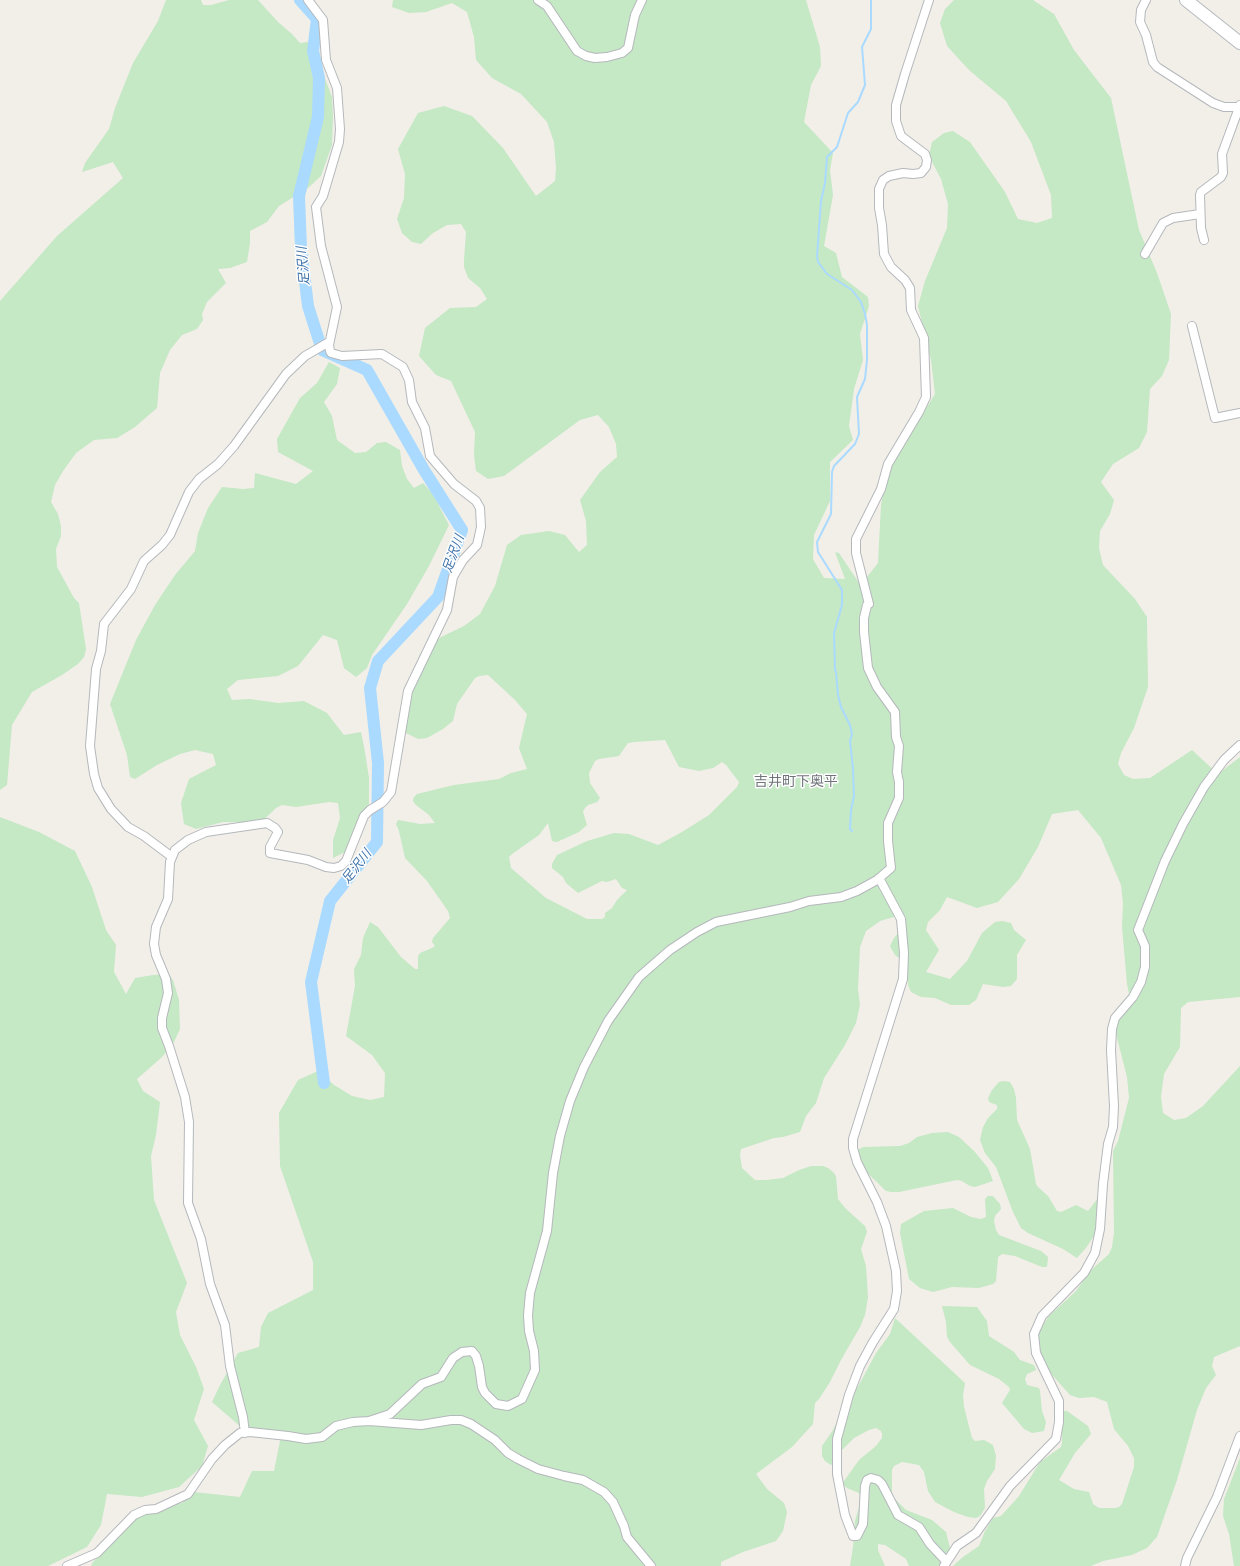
<!DOCTYPE html>
<meta charset="utf-8">
<style>
body{margin:0}
canvas{display:block;background:#f1efe8}
</style>
<canvas width="1240" height="1566"></canvas>
<script>
const ctx = document.querySelector('canvas').getContext('2d');
ctx.lineJoin = 'round';
function fillPath(path, color) { ctx.fillStyle = color; ctx.fill(path, 'evenodd'); }
const shape = rows => new Path2D(rows.map(r => 'M' + r).join(''));
function strokePath(path, color, width, dash) { ctx.strokeStyle = color; ctx.lineWidth = width; ctx.lineCap = dash ? 'butt' : 'round'; ctx.setLineDash(dash || []); ctx.stroke(path); }
function label(font, color, halo, rows, align = 'center') {
  ctx.font = font + ' "DM Sans","Noto Sans JP",sans-serif'; ctx.lineWidth = 3; ctx.setLineDash([]); ctx.textBaseline = 'middle'; ctx.strokeStyle = halo; ctx.fillStyle = color; for (const [text, x, y, turn = 0] of rows) {
    ctx.save(); ctx.translate(x, y); ctx.rotate((+turn || 0) * Math.PI / 180); ctx.textAlign = isNaN(turn) ? turn : align; if (halo) ctx.strokeText(text, 0, 0); ctx.fillText(text, 0, 0); ctx.restore();
  }
}
fillPath(shape([
 [166,0,201,0,203,5,211,5,229,0,258,0,278,22,292,34,300,43,317,41,324,76,332,97,333,116,332,145,321,176,308,188,279,206,267,222,250,231,250,243,247,262,230,268,218,269,226,283,207,302,202,314,203,320,197,329,182,335,170,350,160,373,157,408,135,427,117,438,94,440,76,453,63,471,55,485,51,502,58,514,61,526,61,536,56,549,57,567,74,598,79,603,86,649,84,657,78,664,62,675,32,692,12,725,7,785,0,790,0,301,57,236,123,178,113,162,82,172,85,163,109,129,115,108,133,63,158,21],
 [393,0,806,0,820,47,821,66,811,85,804,122,833,153,830,170,833,195,824,246,836,253,842,277,868,297,869,306,860,334,863,360,854,389,849,426,853,440,830,462,830,501,814,535,813,559,824,578,845,579,835,552,839,553,859,583,863,582,878,563,881,505,888,468,935,394,931,360,918,306,925,281,947,228,948,204,941,179,929,156,932,142,944,133,953,131,970,142,1005,192,1018,219,1037,223,1052,218,1051,195,1031,142,1006,101,969,70,947,46,940,23,945,9,954,0,1033,0,1054,14,1074,50,1111,98,1139,230,1157,273,1171,314,1169,360,1162,376,1150,389,1147,432,1139,448,1113,464,1101,482,1114,500,1110,514,1100,531,1099,548,1103,565,1135,599,1147,617,1148,687,1134,728,1121,753,1118,764,1124,775,1133,779,1150,778,1192,750,1218,774,1240,757,1240,997,1188,1002,1181,1008,1180,1047,1164,1074,1161,1097,1163,1113,1174,1120,1186,1118,1203,1106,1240,1066,1240,1346,1214,1357,1212,1366,1216,1375,1206,1388,1197,1410,1177,1480,1157,1537,1147,1548,1132,1555,1103,1561,1091,1566,953,1566,963,1557,979,1546,985,1531,993,1518,1001,1516,1019,1496,1040,1462,1061,1447,1062,1443,1061,1415,1063,1411,1067,1411,1088,1426,1091,1434,1075,1453,1059,1480,1074,1489,1089,1492,1093,1504,1099,1508,1115,1508,1119,1507,1122,1504,1134,1467,1134,1458,1128,1446,1114,1429,1107,1402,1094,1397,1079,1398,1070,1395,1046,1368,1037,1344,1039,1331,1049,1316,1076,1291,1090,1271,1109,1254,1112,1247,1114,1233,1113,1151,1118,1141,1129,1098,1127,1077,1113,1022,1130,999,1127,984,1122,927,1123,903,1121,885,1101,838,1078,810,1052,814,1038,847,1019,879,998,902,977,908,947,897,940,910,928,922,926,930,939,950,926,972,950,979,967,961,982,933,995,922,1002,921,1011,923,1014,930,1026,940,1017,955,1017,979,1011,986,1003,987,983,984,976,1000,969,1005,951,1005,935,998,921,997,911,992,908,985,906,967,902,960,895,955,890,946,894,938,905,925,906,916,897,916,880,921,866,931,860,947,858,989,860,1005,856,1023,845,1045,824,1078,816,1103,806,1116,800,1132,783,1137,774,1138,741,1149,740,1155,742,1168,755,1180,766,1180,783,1178,799,1170,811,1166,823,1166,828,1168,833,1172,836,1176,838,1199,845,1208,865,1226,867,1232,861,1249,866,1266,868,1297,865,1315,860,1327,841,1360,830,1382,819,1399,815,1403,813,1424,792,1447,756,1474,767,1489,784,1503,787,1512,783,1531,776,1541,743,1552,721,1562,721,1566,91,1566,93,1562,138,1515,155,1507,182,1503,194,1492,240,1497,252,1471,274,1471,281,1436,242,1428,212,1402,219,1387,238,1353,259,1347,261,1327,268,1313,313,1290,313,1262,280,1166,279,1113,298,1080,318,1071,334,1085,352,1096,370,1100,384,1097,385,1073,372,1055,346,1036,355,986,354,969,361,955,363,938,370,922,378,927,401,957,415,969,418,969,418,956,420,953,432,948,435,946,432,942,433,938,450,918,448,911,427,881,405,858,399,831,396,824,398,820,420,824,435,823,429,815,416,805,413,801,414,797,417,794,454,785,499,779,511,773,527,769,519,748,527,714,515,700,488,675,479,676,475,678,457,704,453,721,443,729,427,738,418,739,404,732,407,688,420,654,441,637,464,626,480,614,495,586,507,545,521,535,549,531,565,535,579,552,587,545,586,521,580,500,600,472,617,457,616,444,609,427,598,415,580,420,504,476,488,479,476,471,474,455,475,432,451,381,436,375,419,356,425,328,450,308,476,307,487,299,480,288,468,278,464,267,464,260,466,232,461,224,447,225,433,233,421,244,412,242,402,233,397,219,404,198,405,174,398,149,418,113,444,106,472,116,503,148,536,196,555,181,556,168,554,142,547,122,521,94,492,78,476,60,474,37,467,12,452,3,426,12,409,13,392,7],
 [665,740,679,767,699,771,713,768,722,762,726,765,739,782,737,787,709,815,682,832,658,845,629,834,614,833,587,841,557,855,552,864,552,868,563,877,566,883,578,893,602,881,607,882,616,879,622,888,627,890,617,900,612,908,605,913,605,917,602,919,587,919,546,898,511,868,509,857,512,854,539,835,548,823,552,841,557,842,579,832,587,825,583,812,585,808,588,805,597,802,600,798,590,783,589,773,595,761,599,759,619,756,628,743,634,742],
 [329,362,340,368,337,384,324,402,332,416,337,440,355,453,366,452,377,443,386,442,400,450,402,466,407,479,414,488,423,483,433,494,449,525,429,566,407,604,372,655,367,668,356,677,344,668,337,640,323,635,298,666,278,676,238,680,227,689,232,700,250,699,278,703,304,701,327,713,344,735,361,732,365,752,369,778,369,804,364,823,356,836,345,852,333,858,333,840,340,818,338,803,329,802,296,807,282,805,276,808,259,824,249,822,223,822,196,829,184,824,181,803,189,779,216,765,213,754,195,750,180,754,157,765,135,779,130,777,127,755,110,704,136,640,155,605,175,575,195,551,198,533,208,508,222,487,243,489,254,488,255,473,296,484,313,471,278,452,277,439,300,398,317,383],
 [0,817,39,832,75,851,92,887,106,930,116,945,114,972,126,994,135,978,153,975,168,974,173,980,179,1000,180,1029,173,1044,162,1057,137,1079,143,1091,160,1102,156,1135,151,1156,154,1200,187,1283,176,1312,180,1335,196,1367,204,1389,194,1420,208,1446,202,1466,179,1487,142,1497,107,1494,101,1525,87,1547,48,1566,0,1566],
 [1003,1081,1010,1082,1014,1089,1016,1098,1017,1120,1030,1149,1036,1184,1038,1187,1048,1196,1057,1211,1061,1212,1076,1205,1088,1211,1098,1198,1106,1198,1105,1211,1099,1228,1086,1248,1077,1258,1063,1249,1028,1233,1021,1228,1013,1212,996,1167,985,1153,980,1140,983,1127,988,1118,997,1109,997,1105,989,1102,988,1098,992,1090,999,1082],
 [948,1132,959,1137,975,1152,988,1168,993,1181,975,1187,970,1186,962,1181,957,1180,899,1192,891,1192,886,1191,854,1160,854,1152,863,1147,900,1146,909,1143,917,1137,932,1133],
 [988,1196,993,1196,1000,1204,1001,1209,995,1216,994,1221,996,1230,999,1235,1041,1251,1048,1257,1047,1267,1042,1267,1015,1256,1002,1254,998,1257,996,1281,993,1284,979,1288,952,1287,933,1292,920,1288,909,1279,900,1233,901,1224,924,1211,953,1208,971,1217,981,1219,986,1217,985,1199],
 [942,1306,977,1307,987,1321,989,1336,1014,1352,1020,1360,1034,1365,1036,1370,1027,1374,1025,1379,1027,1385,1039,1388,1040,1391,1042,1411,1046,1422,1044,1431,1032,1433,1024,1429,1002,1403,1010,1390,1009,1387,999,1379,970,1365,950,1342,947,1337,946,1322],
 [895,1318,965,1383,963,1395,964,1407,972,1438,975,1441,984,1440,993,1445,996,1456,995,1469,987,1481,984,1489,985,1508,980,1516,976,1518,968,1517,954,1512,935,1502,928,1491,924,1472,919,1465,902,1462,894,1466,892,1470,892,1496,906,1510,932,1520,946,1532,950,1548,945,1566,909,1566,906,1559,885,1545,878,1544,878,1550,885,1566,850,1566,853,1547,855,1521,859,1507,860,1496,859,1493,847,1488,842,1484,859,1460,876,1446,882,1438,882,1434,881,1431,876,1428,869,1430,854,1438,840,1452,834,1463,831,1465,825,1461,822,1456,822,1446,833,1430,843,1410,860,1383,876,1353,890,1334],
 [1240,1458,1240,1566,1234,1566,1229,1534,1223,1516,1224,1499]
]), '#c5e8c5');
strokePath(shape([
 [852,831,850,829,851,810,854,796,853,769,850,741,852,734,850,725,841,707,838,695,836,672,835,670,834,633,842,605,842,590,818,552,817,542,831,514,832,472,834,466,855,444,859,434,857,397,865,379,867,360,867,325,865,314,861,302,852,290,827,274,818,262,817,256,821,201,825,183,827,157,837,147,848,113,858,102,865,85,862,47,871,29,871,0]
]), '#aadaff', 2);
strokePath(shape([
 [300,0,317,19,313,51,319,78,318,117,299,196,301,249,308,306,322,350,367,370,424,470,462,530,438,597,378,661,370,688,378,763,377,842,330,901,311,982,324,1083]
]), '#aadaff', 12);
const minor = shape([
 [538,0,547,6,577,51,586,56,595,58,607,57,622,53,628,48,635,15,642,0],
 [1146,0,1141,10,1140,22,1146,35,1153,62,1157,67,1213,103,1224,107,1237,107],
 [1204,240,1201,228,1200,195,1201,192,1221,177,1223,173,1222,154,1240,105],
 [1145,254,1163,223,1173,218,1200,214],
 [1192,326,1215,418,1240,413],
 [172,857,144,836,128,827,111,809,98,788,94,774,90,746,96,669,101,651,104,624,131,589,144,561,162,545,170,535,189,492,199,479,218,464,234,446,286,374,305,356,329,342],
 [879,878,901,919,904,953,903,979,853,1139,853,1148,857,1162,877,1202,886,1226,896,1271,897,1291,894,1309,873,1342,860,1366,849,1395,837,1439,837,1474,845,1515,853,1536,857,1536,863,1524,865,1486,867,1480,871,1478,878,1480,882,1484,898,1515,919,1527,930,1544,946,1561],
 [369,1421,390,1414,422,1384,441,1377,453,1358,462,1352,472,1351,476,1356,479,1366,482,1387,485,1393,496,1404,508,1406,522,1399,535,1370,534,1351,529,1331,528,1315,530,1293,547,1231,553,1173,560,1136,570,1101,584,1067,608,1021,639,977,670,950,697,932,716,922,790,907,809,901,841,897,857,891,877,880,891,868,888,841,888,823,899,798,899,782,897,772,899,746,896,737,895,712,877,687,868,668,864,632,864,618,867,605,869,604,856,553,856,539,881,489,888,464,919,412,926,397,924,338,911,310,910,288,905,280,891,267,884,254,882,225,879,208,879,189,883,180,889,176,903,173,913,174,921,173,926,167,927,160,925,154,901,136,896,121,896,105,905,74,929,0],
 [245,1433,243,1417,230,1366,225,1325,210,1284,201,1239,188,1203,189,1122,185,1097,169,1046,162,1028,162,1018,168,993,166,979,156,955,154,944,156,927,168,899,170,862,175,850,188,840,206,832,267,823,275,828,278,832,270,847,270,853,308,860,326,867,334,868,341,866,346,861,364,816,370,810,383,802,391,792,408,691,447,610,453,577,463,560,477,545,481,527,480,508,476,501,454,484,430,456,425,428,412,402,409,380,403,367,382,354,342,356,331,353,330,351,329,345,337,307,321,246,316,207,323,196,339,142,340,129,337,88,326,60,323,20,308,0],
 [67,1566,97,1553,134,1515,145,1510,156,1509,188,1494,212,1459,225,1445,240,1433,250,1432,288,1436,306,1439,322,1437,336,1426,353,1422,369,1421,421,1425,451,1420,461,1420,471,1424,495,1440,508,1453,518,1459,538,1469,564,1476,583,1480,604,1492,613,1502,624,1526,627,1537,651,1566],
 [944,1566,957,1546,976,1533,1010,1486,1056,1439,1059,1422,1059,1401,1036,1353,1034,1334,1042,1316,1084,1273,1095,1253,1100,1229,1103,1184,1108,1144,1113,1127,1114,1106,1111,1050,1112,1029,1115,1018,1133,997,1141,982,1145,967,1145,946,1138,930,1165,861,1183,824,1204,787,1224,760,1240,745],
 [1185,1566,1187,1558,1217,1497,1240,1436]
]);
const secondary = shape([
 [1186,0,1240,43]
]);
strokePath(minor, '#b5b8bc', 10);
strokePath(secondary, '#b6babf', 14);
strokePath(minor, '#fff', 8);
strokePath(secondary, '#fff', 12);
label('italic 13px', '#4174aa', '#fff', [
 ["足沢川",304,266,-95],
 ["足沢川",454,554,-70],
 ["足沢川",357,867,-52]
]);
label('14px', '#70757a', '#fff', [
 ["吉井町下奥平",796,782]
]);
</script>
